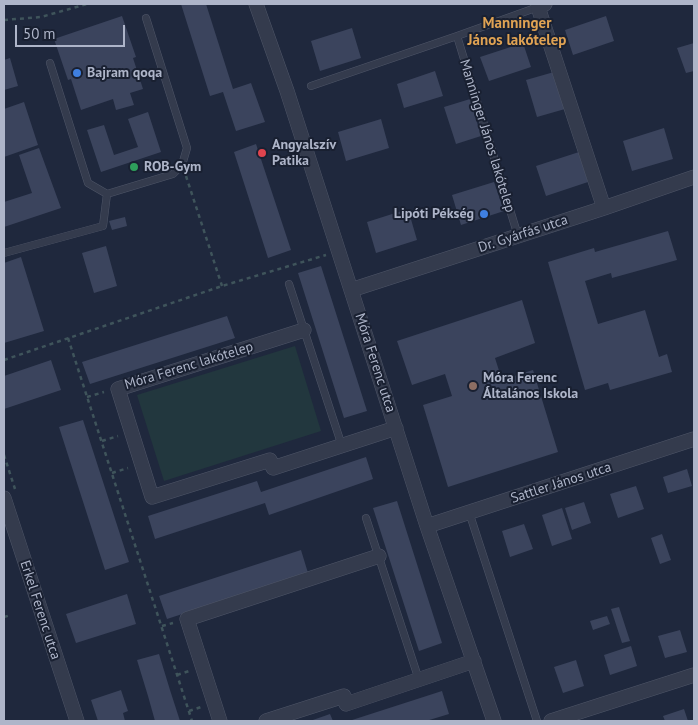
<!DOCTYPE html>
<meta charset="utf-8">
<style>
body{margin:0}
#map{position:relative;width:698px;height:725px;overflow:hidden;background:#1f283d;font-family:"PT Sans",sans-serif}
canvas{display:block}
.frame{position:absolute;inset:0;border:5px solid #aeb5c9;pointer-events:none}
.scale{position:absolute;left:15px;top:25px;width:110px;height:22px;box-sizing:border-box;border:2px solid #aeb5c9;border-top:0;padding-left:6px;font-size:15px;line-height:18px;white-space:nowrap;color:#aeb5c9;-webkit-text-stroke:4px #192031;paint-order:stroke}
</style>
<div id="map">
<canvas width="698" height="725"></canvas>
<div class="frame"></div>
<div class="scale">50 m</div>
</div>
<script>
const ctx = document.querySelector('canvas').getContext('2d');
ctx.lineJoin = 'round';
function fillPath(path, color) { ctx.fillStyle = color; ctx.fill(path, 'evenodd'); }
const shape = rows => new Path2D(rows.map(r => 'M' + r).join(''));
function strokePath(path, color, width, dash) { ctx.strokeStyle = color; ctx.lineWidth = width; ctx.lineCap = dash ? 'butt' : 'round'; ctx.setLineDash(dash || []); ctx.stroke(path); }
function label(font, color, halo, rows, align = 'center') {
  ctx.font = font + ' "PT Sans",sans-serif'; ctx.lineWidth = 4; ctx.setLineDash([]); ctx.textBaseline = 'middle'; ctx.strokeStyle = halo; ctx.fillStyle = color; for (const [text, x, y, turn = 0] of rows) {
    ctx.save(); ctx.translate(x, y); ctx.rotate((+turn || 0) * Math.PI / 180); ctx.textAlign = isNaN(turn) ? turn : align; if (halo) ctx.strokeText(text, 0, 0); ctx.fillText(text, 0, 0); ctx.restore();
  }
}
fillPath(shape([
 [295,346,321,431,164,481,137,395]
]), '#22373e');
fillPath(shape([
 [181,4,206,4,233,89,251,83,265,122,236,131,223,92,210,96],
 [122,16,136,57,133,58,143,89,130,93,134,105,116,110,113,99,81,110,71,79,68,80,54,39],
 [606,16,614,41,573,55,565,30],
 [352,28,361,58,320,71,311,41],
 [523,43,531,67,489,81,480,57],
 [694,43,694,71,686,73,677,48],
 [10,58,18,86,4,90,4,60],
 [435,71,443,96,404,108,397,84],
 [554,72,565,109,537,117,526,80],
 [470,99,481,136,456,144,444,107],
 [24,102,38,145,4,157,4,109],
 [148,112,161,152,101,172,87,130,104,125,114,155,138,147,128,119],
 [381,119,389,148,346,161,338,132],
 [664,128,673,159,632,171,623,141],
 [256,144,291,250,268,258,234,152],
 [39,148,61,208,4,227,4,202,32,193,19,155],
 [579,152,588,182,546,196,536,166],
 [494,182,504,211,461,225,452,195],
 [408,209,417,240,376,253,367,222],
 [125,217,127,226,112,230,109,221],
 [668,231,677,260,612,278,611,273,585,281,598,324,645,310,659,357,667,354,672,372,610,390,608,383,585,390,548,262,594,248,595,252],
 [106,246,117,286,94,293,82,253],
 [21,257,44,331,4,343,4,263],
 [321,266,367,411,344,418,298,273],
 [522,300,535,343,495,358,502,380,533,370,558,452,448,487,423,405,452,396,445,374,412,385,397,341],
 [227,316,235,338,90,384,82,362],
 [51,360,61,390,4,409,4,376],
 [83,420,129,562,105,570,59,427],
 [366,457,373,479,269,515,265,503,155,539,148,516,257,481,261,492],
 [687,469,692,486,668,493,663,477],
 [636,486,644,509,618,518,610,494],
 [397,501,442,643,419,651,373,508],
 [584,502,591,523,572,530,565,508],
 [562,508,572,539,552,546,542,515],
 [524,524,533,549,510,557,502,531],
 [662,534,671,560,660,564,651,538],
 [301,550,308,573,167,619,159,596],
 [127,594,136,624,76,643,66,614],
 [619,607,630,641,622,643,611,609],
 [607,616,610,624,593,630,590,621],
 [680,630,687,652,665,658,658,636],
 [631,646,637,666,610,675,604,655],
 [159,654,170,690,180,721,155,721,148,696,137,660],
 [576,660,584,686,563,693,554,667],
 [121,690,128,711,123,713,125,721,98,721,91,700],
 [442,691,449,714,426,721,349,721],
 [684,709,688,721,665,721,663,716],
 [330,714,333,721,310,721]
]), '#3b445d');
const service = shape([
 [457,36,518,236],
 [50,63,88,183,107,194],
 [311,86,457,36,538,7],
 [4,253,103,226,107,194,173,174,182,165,187,148,146,18],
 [289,284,342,446],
 [469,512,537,721],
 [366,518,419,680]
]);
const minor = shape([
 [256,4,287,91,427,526,494,721],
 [545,4,538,7,604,208],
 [351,290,604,208,694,177],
 [304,330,118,389,152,497,270,460,273,468,396,428],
 [4,498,77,721],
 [427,526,694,439],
 [220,721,187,619,379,556],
 [266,721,344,696,346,704,474,661],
 [551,721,694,675]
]);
strokePath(service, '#4e5567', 8);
strokePath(minor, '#4e5567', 15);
strokePath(shape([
 [4,20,41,17,87,4],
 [186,176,222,286],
 [68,338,192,721],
 [4,360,222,286,326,255],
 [87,397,104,392],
 [102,441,118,436],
 [4,455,15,489],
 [112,473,128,468],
 [4,617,11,615],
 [162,626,173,623],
 [177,675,189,671],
 [189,711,201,707]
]), '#3f545b', 2.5, [4, 4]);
strokePath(service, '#343b4d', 7);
strokePath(minor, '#343b4d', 14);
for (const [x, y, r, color] of [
 [77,73,5,"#3f7fe0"],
 [262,153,5,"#e0444e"],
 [134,167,5,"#2e9e5b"],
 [484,214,5,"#3f7fe0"],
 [473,386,5,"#8d6e63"]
]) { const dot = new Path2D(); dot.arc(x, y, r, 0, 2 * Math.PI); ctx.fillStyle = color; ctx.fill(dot); strokePath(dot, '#192031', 2); }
label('bold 14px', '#aeb5c9', '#192031', [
 ["Bajram qoqa",87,73],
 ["Angyalszív",272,145],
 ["Patika",272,161],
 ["ROB-Gym",144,167],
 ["Lipóti Pékség",474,214,"right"],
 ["Móra Ferenc",483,378],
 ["Általános Iskola",483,394]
], 'left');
label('14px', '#aeb5c9', '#192031', [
 ["Manninger János lakótelep",487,136,73],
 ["Dr. Gyárfás utca",523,234,-18],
 ["Móra Ferenc utca",375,363,72],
 ["Móra Ferenc lakótelep",189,366,-17],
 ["Sattler János utca",561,483,-18],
 ["Erkel Ferenc utca",40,610,72]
]);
label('bold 15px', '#dfa253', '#192031', [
 ["Manninger",517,24],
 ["János lakótelep",517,41]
]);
</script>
